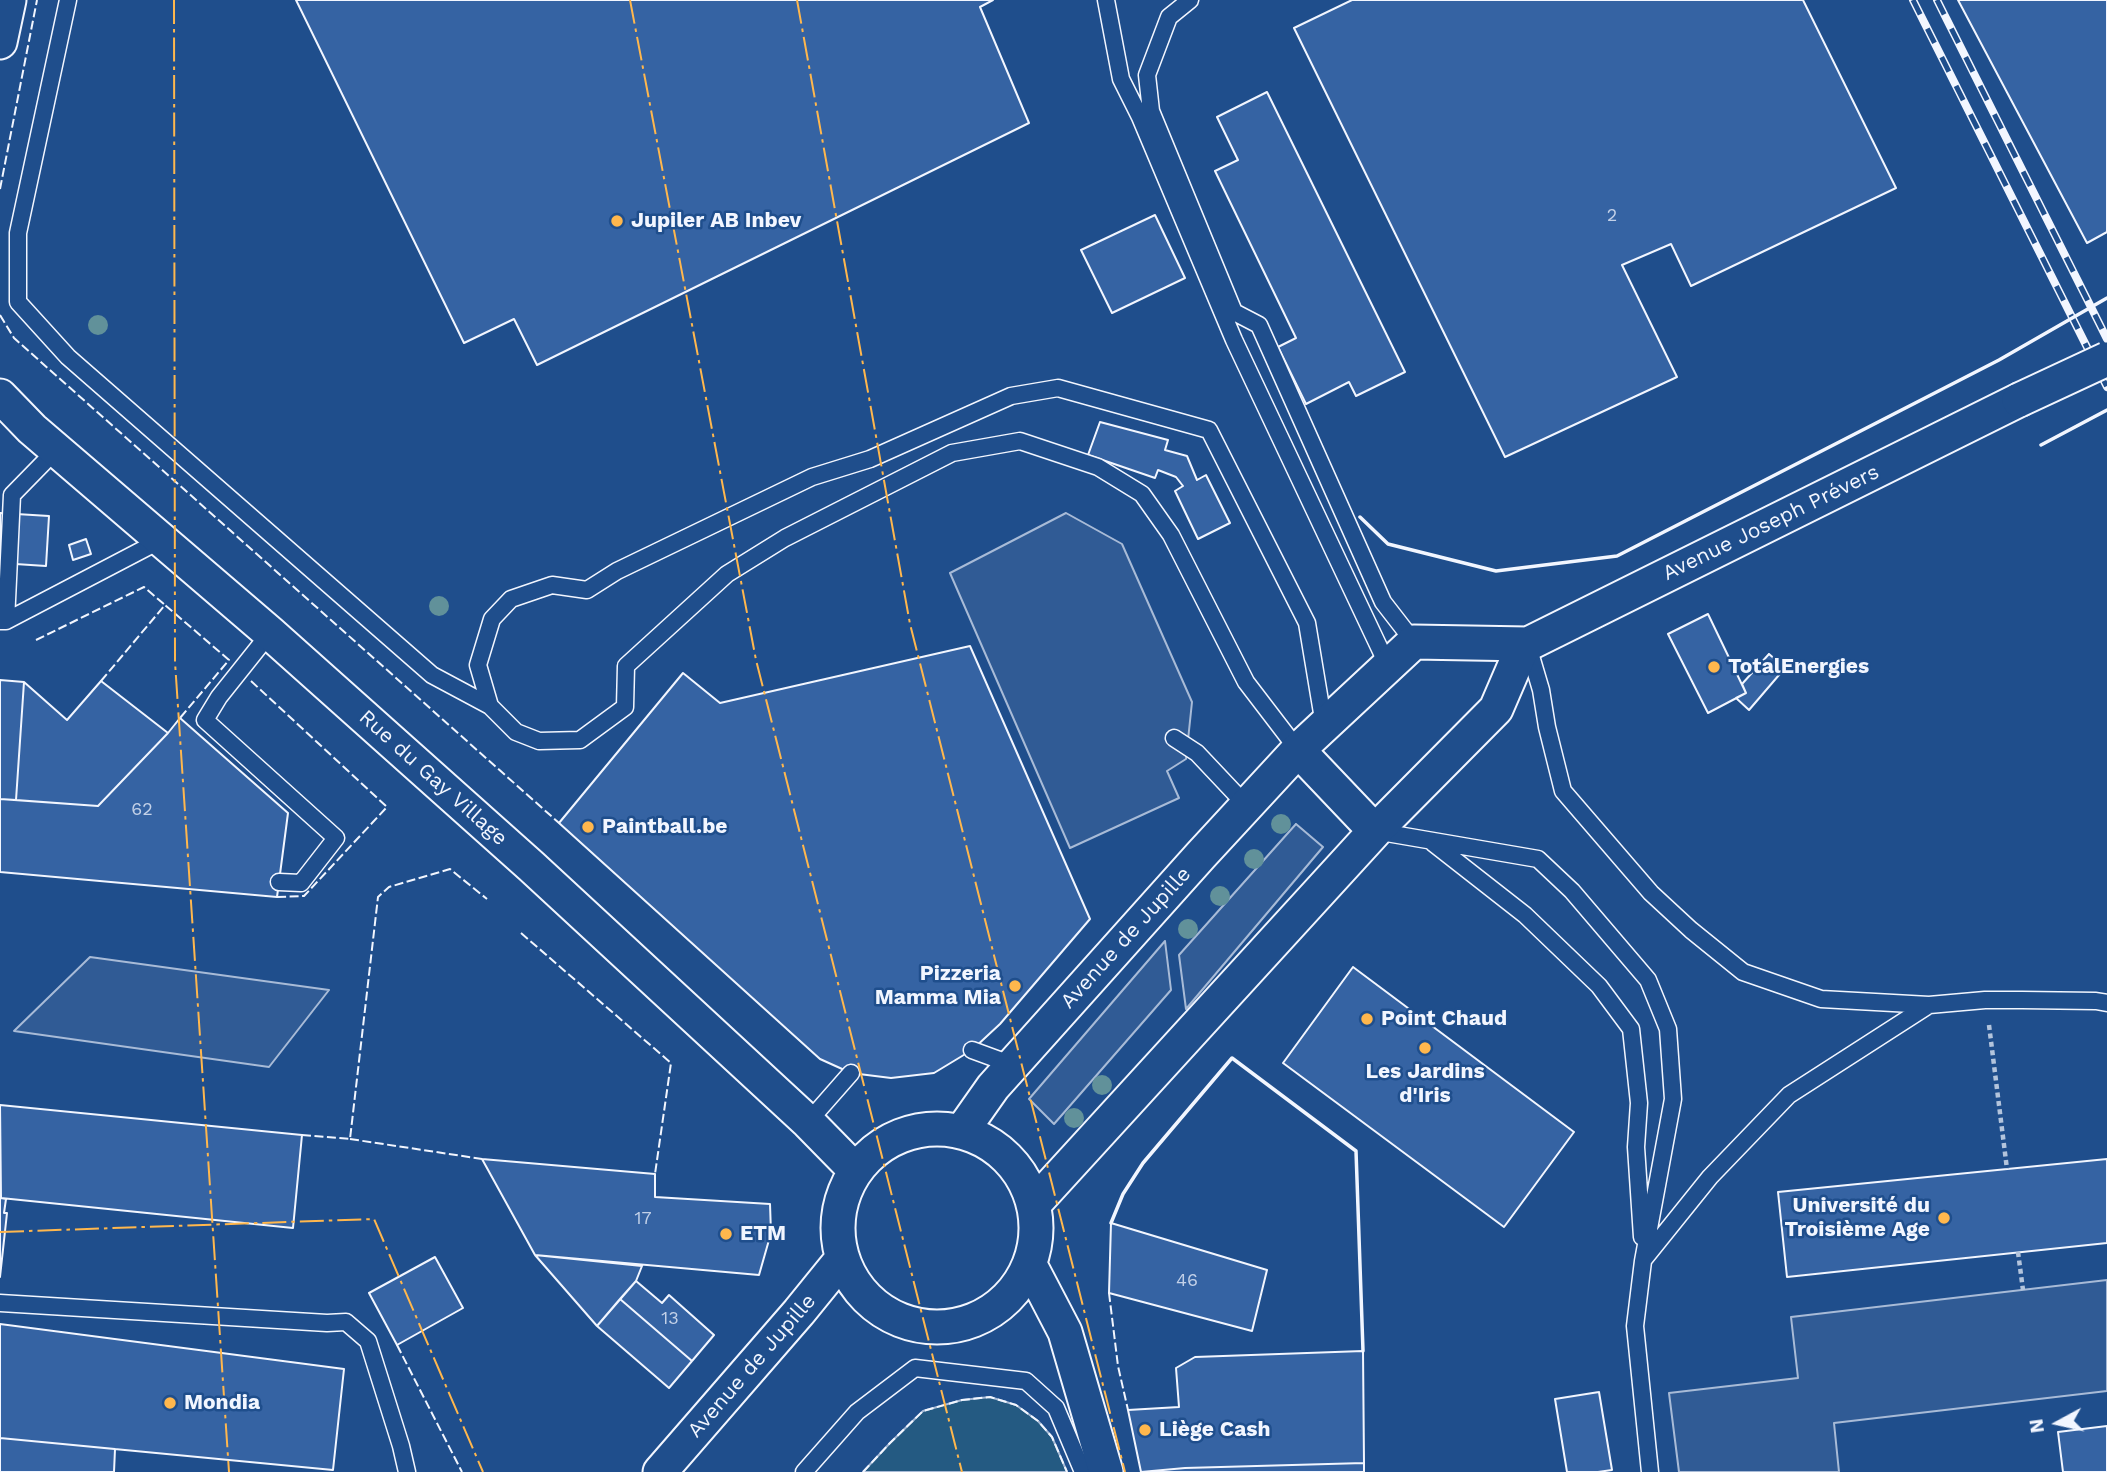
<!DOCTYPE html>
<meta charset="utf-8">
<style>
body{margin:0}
#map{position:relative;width:2107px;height:1472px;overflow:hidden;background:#1f4e8c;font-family:"Work Sans",sans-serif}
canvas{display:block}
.north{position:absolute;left:2023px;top:1388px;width:70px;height:70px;-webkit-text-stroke:5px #1f4e8c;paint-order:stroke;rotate:262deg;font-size:19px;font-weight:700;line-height:28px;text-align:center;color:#f2f6ff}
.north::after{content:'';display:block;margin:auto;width:24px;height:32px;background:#f2f6ff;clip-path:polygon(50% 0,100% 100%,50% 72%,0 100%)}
</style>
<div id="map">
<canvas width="2107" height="1472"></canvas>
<div class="north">N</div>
</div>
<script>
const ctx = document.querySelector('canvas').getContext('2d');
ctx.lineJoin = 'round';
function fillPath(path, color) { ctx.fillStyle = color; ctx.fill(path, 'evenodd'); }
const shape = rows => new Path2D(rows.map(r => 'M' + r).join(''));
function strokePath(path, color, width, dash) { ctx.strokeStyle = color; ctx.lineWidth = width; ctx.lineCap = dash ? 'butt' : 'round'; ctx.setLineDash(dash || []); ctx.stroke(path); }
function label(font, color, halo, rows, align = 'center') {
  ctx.font = font + ' "Work Sans",sans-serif'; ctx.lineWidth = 5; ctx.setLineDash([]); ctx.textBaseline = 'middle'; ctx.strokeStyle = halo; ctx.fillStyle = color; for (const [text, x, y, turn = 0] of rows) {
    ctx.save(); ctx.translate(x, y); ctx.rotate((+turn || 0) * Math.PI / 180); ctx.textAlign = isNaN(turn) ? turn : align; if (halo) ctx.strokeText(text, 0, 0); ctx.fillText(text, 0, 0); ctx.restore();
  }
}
const green = shape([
 [990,1397,1016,1405,1038,1421,1052,1437,1067,1472,863,1472,890,1443,923,1411,962,1400,990,1397]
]);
fillPath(green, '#245a82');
strokePath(green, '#a8bbd7', 2);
const parking = shape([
 [1066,513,1122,544,1192,702,1186,759,1167,771,1179,798,1070,848,950,573,1066,513],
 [1296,824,1323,847,1186,1009,1179,955,1296,824],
 [1165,941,1171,990,1054,1124,1029,1099,1165,941],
 [90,957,329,990,269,1067,14,1031,90,957],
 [2107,1280,2107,1391,1834,1423,1839,1472,1679,1472,1669,1393,1798,1378,1791,1317,2107,1280]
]);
fillPath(parking, '#305b95');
strokePath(parking, '#a8bbd7', 2);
const building = shape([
 [296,0,993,0,980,7,1029,123,537,365,514,319,464,343,296,0],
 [1352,0,1803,0,1896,188,1691,286,1671,244,1622,265,1677,377,1505,457,1294,28,1352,0],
 [1958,0,2107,0,2107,232,2087,243,1958,0],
 [1267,92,1405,372,1356,396,1349,382,1306,404,1278,347,1296,338,1215,171,1238,160,1217,117,1267,92],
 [1155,215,1185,278,1112,313,1081,250,1155,215],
 [1100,422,1168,440,1165,450,1187,456,1197,480,1206,475,1230,523,1198,539,1175,491,1183,486,1176,477,1158,470,1155,478,1088,455,1100,422],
 [0,513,49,516,46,566,0,563,0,513],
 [86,539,91,554,73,560,69,545,86,539],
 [1708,614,1746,693,1708,713,1668,634,1708,614],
 [970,646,1090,919,1000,1024,972,1050,934,1073,891,1078,851,1073,820,1059,559,823,683,673,720,703,970,646],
 [1769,654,1785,668,1749,710,1736,698,1746,693,1742,684,1769,654],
 [0,680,24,682,16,800,0,799,0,680],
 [101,681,168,733,98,806,16,800,24,682,67,720,101,681],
 [180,718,288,813,277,897,0,872,0,799,98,806,168,733,180,718],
 [1353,967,1574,1132,1504,1227,1283,1063,1353,967],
 [0,1105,302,1135,293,1228,1,1198,0,1105],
 [482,1159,655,1174,655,1197,770,1204,771,1233,759,1275,535,1255,482,1159],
 [2107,1159,2107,1243,1787,1277,1778,1192,2107,1159],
 [0,1195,1,1198,6,1199,4,1213,7,1213,0,1277,0,1195],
 [1111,1223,1267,1270,1252,1331,1109,1293,1111,1223],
 [535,1255,642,1266,636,1281,597,1326,535,1255],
 [435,1257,463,1308,397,1345,369,1293,435,1257],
 [636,1281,662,1303,669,1295,714,1335,692,1361,620,1299,636,1281],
 [620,1299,692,1361,669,1388,597,1326,620,1299],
 [0,1324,344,1369,333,1470,0,1438,0,1324],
 [1363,1351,1364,1463,1185,1468,1141,1472,1128,1410,1179,1407,1176,1368,1195,1357,1363,1351],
 [1599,1392,1612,1470,1598,1472,1567,1472,1555,1399,1599,1392],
 [2107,1426,2107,1472,2063,1472,2058,1432,2107,1426],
 [0,1438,115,1449,114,1472,0,1472,0,1438],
 [1364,1463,1364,1472,1141,1472,1185,1468,1364,1463]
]);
fillPath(building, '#3563a3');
strokePath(building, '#f2f6ff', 2);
const service = shape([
 [68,0,18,233,18,302,68,357,432,675,490,706],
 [1106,0,1121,79,1140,117,1234,340,1388,666],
 [1190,0,1169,17,1147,75,1151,111,1234,312,1259,325,1383,602,1414,642],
 [0,621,6,621,161,540],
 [6,621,12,495,56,450],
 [270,633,219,697,205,720,336,838,301,883,279,882],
 [1528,646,1541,690,1547,727,1563,791,1651,893,1691,930,1743,972,1821,999,1929,1005,1985,1000,2022,1000,2096,1001,2107,1003],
 [1174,738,1197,753,1247,806],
 [1298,750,1246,682,1171,535,1142,494,1098,467,1020,441,952,453,785,538,727,574,626,666,625,707,580,740,539,741,516,732,490,706,478,665,492,619,511,599,552,585,587,590,617,571,812,477,870,459,1011,396,1058,388,1209,430,1307,623,1324,725],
 [1375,831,1538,859,1572,891,1648,980,1668,1029,1673,1099,1643,1261,1635,1326,1650,1472],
 [1433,843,1525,915,1599,986,1631,1029,1639,1103,1636,1147,1642,1237],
 [972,1050,1013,1065],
 [808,1122,851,1073],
 [1644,1259,1710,1177,1789,1095,1929,1005],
 [0,1303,327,1323,346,1322,368,1341,401,1446,407,1472],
 [804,1472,857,1412,915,1368,1026,1381,1056,1408,1083,1472]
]);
const minor = shape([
 [0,42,9,0],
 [0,396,32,429,270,633,531,866,808,1122,856,1171],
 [1298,750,1375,831],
 '838 1228a99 99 0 1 1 198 0a99 99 0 1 1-198 0Z',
 [962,1131,993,1087,1201,855,1298,750,1414,642,1528,644,2019,400],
 [1034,1204,1375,831,1496,709,1524,644],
 [1030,1265,1065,1332,1106,1472],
 [660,1472,799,1312,842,1259]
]);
strokePath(service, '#f2f6ff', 19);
strokePath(minor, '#f2f6ff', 37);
strokePath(shape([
 [1989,1025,2007,1169],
 [2018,1252,2023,1290]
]), '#b3c4dc', 4.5, [5, 3.5]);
strokePath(service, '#1f4e8c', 16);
strokePath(minor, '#1f4e8c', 33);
const rail = shape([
 [1913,0,2107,387],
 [1937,0,2107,339]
]);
strokePath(rail, '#f2f6ff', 8);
strokePath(rail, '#1f4e8c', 5, [16]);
const minorBridge = shape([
 [2019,400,2107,359]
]);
strokePath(minorBridge, '#f2f6ff', 37, []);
strokePath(minorBridge, '#1f4e8c', 33);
strokePath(shape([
 [0,189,37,0],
 [0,315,14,338,559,823],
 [36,640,144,587,165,605],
 [101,681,165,605,229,660,180,718],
 [251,681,387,807,304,896,277,897],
 [521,933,671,1063,655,1174],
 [302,1135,350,1139,378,897,389,887,450,869,487,899],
 [350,1139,482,1159],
 [1109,1293,1118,1366,1128,1410],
 [397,1345,462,1472],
 [863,1472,890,1443,923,1411,962,1400,990,1397,1016,1405,1038,1421,1052,1437,1067,1472]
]), '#f2f6ff', 2, [9, 3.5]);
strokePath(shape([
 [2041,445,2107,410],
 [1360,517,1388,544,1496,571,1617,556,1999,360,2107,298],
 [1111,1223,1123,1194,1143,1163,1232,1058,1356,1151,1363,1351]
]), '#f2f6ff', 3.5);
strokePath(shape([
 [174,0,175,662,229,1472],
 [630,0,756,660,962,1472],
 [797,0,910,624,1125,1472],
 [0,1232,374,1219,483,1472]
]), '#ffb74d', 2, [24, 5, 3.5, 5]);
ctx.fillStyle = '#61919a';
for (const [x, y] of [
 [98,325],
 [439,606],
 [1281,824],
 [1254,859],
 [1220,896],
 [1188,929],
 [1102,1085],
 [1074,1118]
]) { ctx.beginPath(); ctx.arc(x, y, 10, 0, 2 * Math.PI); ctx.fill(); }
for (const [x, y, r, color] of [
 [617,221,7,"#ffb74d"],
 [1714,667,7,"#ffb74d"],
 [588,827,7,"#ffb74d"],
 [1015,986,7,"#ffb74d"],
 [1367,1019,7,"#ffb74d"],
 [1425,1048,7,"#ffb74d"],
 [1944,1218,7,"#ffb74d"],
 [726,1234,7,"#ffb74d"],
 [170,1403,7,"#ffb74d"],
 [1145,1430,7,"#ffb74d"]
]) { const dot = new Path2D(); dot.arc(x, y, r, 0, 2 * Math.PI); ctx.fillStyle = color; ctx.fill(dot); strokePath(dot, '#1f4e8c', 2.5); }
label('18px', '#c3d1e8', null, [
 ["2",1612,216],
 ["62",142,810],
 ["17",643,1219],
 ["46",1187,1281],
 ["13",670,1319]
]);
label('bold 21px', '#f2f6ff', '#1f4e8c', [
 ["Jupiler AB Inbev",631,221],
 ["TotalEnergies",1728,667],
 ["Paintball.be",602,827],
 ["Pizzeria",1001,974,"right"],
 ["Mamma Mia",1001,998,"right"],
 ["Point Chaud",1381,1019],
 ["Les Jardins",1425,1072,"center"],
 ["d'Iris",1425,1096,"center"],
 ["Université du",1930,1206,"right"],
 ["Troisième Age",1930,1230,"right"],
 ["ETM",740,1234],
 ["Mondia",184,1403],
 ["Liège Cash",1159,1430]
], 'left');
label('21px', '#f2f6ff', '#1f4e8c', [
 ["Avenue Joseph Prévers",1771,523,-26],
 ["Rue du Gay Village",433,778,42],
 ["Avenue de Jupille",1126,938,-48],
 ["Avenue de Jupille",752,1366,-49]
]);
</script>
